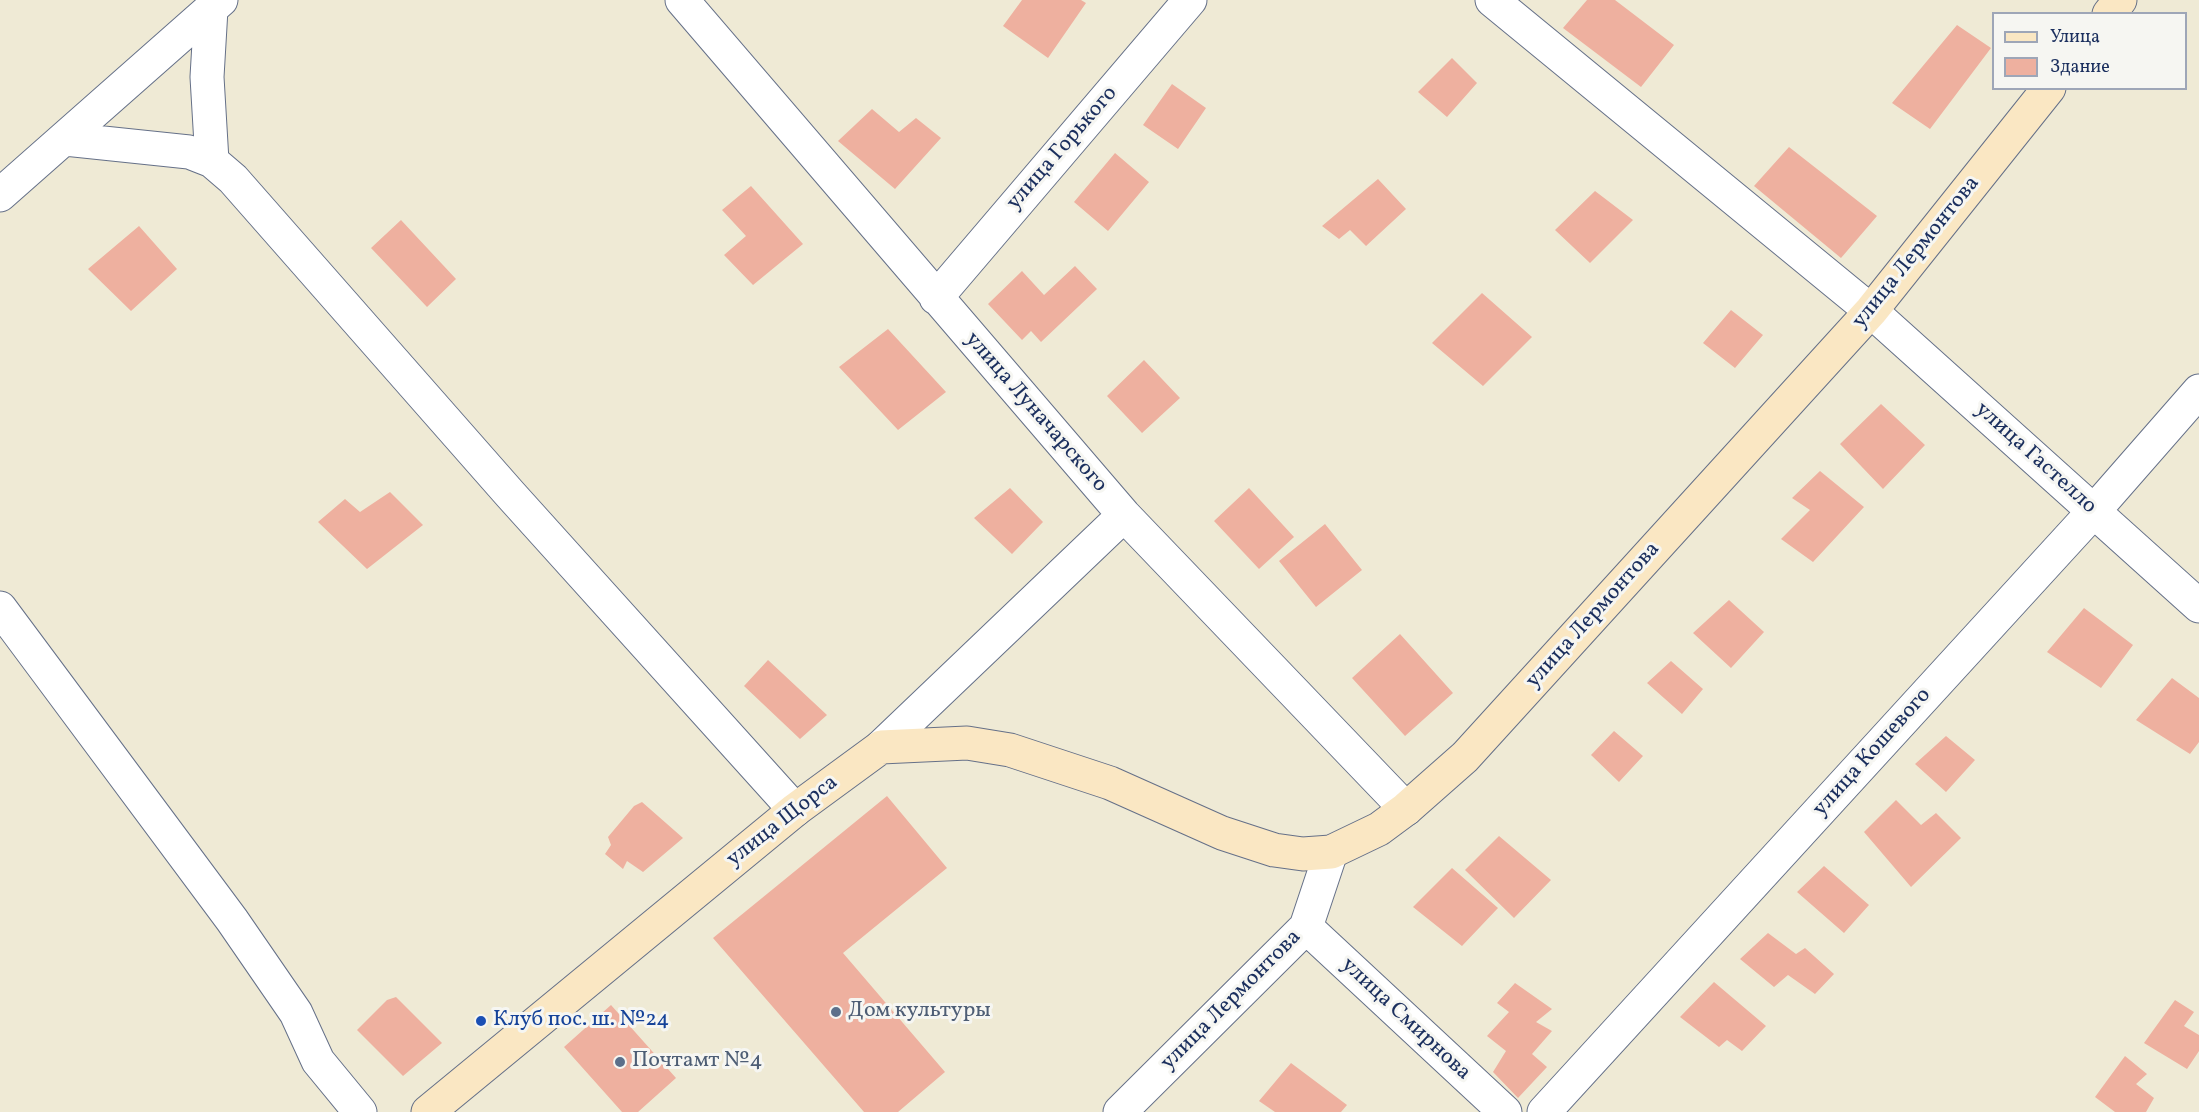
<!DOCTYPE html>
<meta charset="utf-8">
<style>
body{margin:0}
#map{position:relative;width:2199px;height:1112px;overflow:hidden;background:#efead5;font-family:Vollkorn,serif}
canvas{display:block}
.legend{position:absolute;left:1992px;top:12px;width:195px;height:78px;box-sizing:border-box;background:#f6f6f2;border:2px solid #9ea6b7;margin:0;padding:8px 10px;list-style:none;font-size:18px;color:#1b2f5e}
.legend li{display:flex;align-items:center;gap:12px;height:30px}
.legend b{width:30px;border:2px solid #9ea6b7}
</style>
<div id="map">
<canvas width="2199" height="1112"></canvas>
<ul class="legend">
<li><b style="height:8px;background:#fae7c3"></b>Улица</li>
<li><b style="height:16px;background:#eeb09f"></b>Здание</li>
</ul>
</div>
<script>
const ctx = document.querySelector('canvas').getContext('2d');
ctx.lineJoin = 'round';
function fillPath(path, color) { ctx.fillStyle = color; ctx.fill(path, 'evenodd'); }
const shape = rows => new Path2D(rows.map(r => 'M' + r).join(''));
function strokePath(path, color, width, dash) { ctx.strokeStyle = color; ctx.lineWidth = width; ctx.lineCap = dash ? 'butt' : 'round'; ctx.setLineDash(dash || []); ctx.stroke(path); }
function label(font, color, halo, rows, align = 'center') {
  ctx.font = font + ' Vollkorn,serif'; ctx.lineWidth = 6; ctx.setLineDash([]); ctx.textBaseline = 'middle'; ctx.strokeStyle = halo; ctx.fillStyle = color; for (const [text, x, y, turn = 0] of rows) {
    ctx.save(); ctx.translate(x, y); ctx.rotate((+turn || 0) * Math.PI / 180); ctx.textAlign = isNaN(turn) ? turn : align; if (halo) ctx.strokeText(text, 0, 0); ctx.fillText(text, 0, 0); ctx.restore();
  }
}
fillPath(shape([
 [1022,0,1081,0,1086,3,1048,58,1003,26],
 [1587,0,1615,0,1674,45,1641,87,1563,28],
 [1957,25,1991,48,1930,129,1892,103],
 [1452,58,1477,83,1447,117,1418,92],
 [1172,84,1206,108,1178,149,1143,125],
 [872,109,899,132,916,118,941,138,895,189,838,141],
 [1789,147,1877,216,1841,258,1754,186],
 [1115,153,1149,182,1108,231,1074,202],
 [1378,179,1406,209,1366,246,1350,230,1339,239,1322,226],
 [751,186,803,244,753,285,724,255,746,236,722,210],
 [1595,191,1633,220,1590,263,1555,230],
 [401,220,456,279,427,307,371,248],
 [139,226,177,269,131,311,88,269],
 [1075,266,1097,289,1041,342,1031,331,1022,340,988,304,1022,271,1044,295],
 [1482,293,1532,337,1483,386,1432,343],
 [1731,310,1763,335,1735,368,1703,343],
 [888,329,946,392,898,430,839,367],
 [1144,360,1180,398,1142,433,1107,396],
 [1881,404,1925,445,1883,489,1840,444],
 [1820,471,1864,507,1813,562,1781,539,1810,510,1792,498],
 [1010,488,1043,522,1012,554,974,518],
 [1249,488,1294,537,1259,569,1214,521],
 [390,492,423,525,367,569,318,522,345,499,360,512],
 [1325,524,1362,570,1316,607,1279,561],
 [1729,600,1764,632,1731,668,1693,633],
 [2084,608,2133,645,2101,688,2047,652],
 [1400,634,1453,693,1405,736,1352,678],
 [768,660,827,715,800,739,744,686],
 [1671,661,1703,689,1682,714,1647,683],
 [2172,678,2199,698,2199,742,2190,754,2136,720],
 [1614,731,1643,756,1619,782,1591,755],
 [1946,736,1975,760,1946,792,1915,764],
 [887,796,947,868,843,953,945,1072,898,1112,864,1112,713,938],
 [1896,800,1921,825,1936,813,1961,838,1911,887,1864,832],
 [642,802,683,838,643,872,627,861,623,869,605,854,611,845,608,837,634,806],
 [1499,836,1551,880,1514,918,1465,870],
 [1824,866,1869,905,1844,933,1797,892],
 [1452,868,1498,908,1462,946,1413,907],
 [1768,933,1796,954,1805,948,1834,974,1815,994,1788,975,1774,987,1740,959],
 [1714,982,1766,1026,1742,1051,1727,1040,1719,1047,1680,1017],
 [1515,983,1552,1009,1536,1022,1552,1031,1532,1054,1547,1067,1518,1098,1493,1072,1506,1051,1487,1036,1509,1012,1497,1003],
 [396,997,442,1043,403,1076,357,1030,387,1000],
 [2175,1000,2194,1012,2184,1026,2199,1035,2199,1051,2187,1069,2144,1043],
 [611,1005,676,1078,638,1112,622,1112,564,1047],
 [2125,1056,2147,1074,2136,1084,2154,1098,2146,1112,2115,1112,2095,1097],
 [1291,1063,1347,1105,1341,1112,1275,1112,1259,1101]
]), '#eeb09f');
const street = shape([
 [682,0,1124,515,1406,809],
 [1492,0,1871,311,2199,606],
 [211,9,207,77,212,161],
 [65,139,189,152,212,161,233,179,510,494,795,810],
 [0,195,221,0],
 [936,298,1190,0],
 [0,608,232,920,296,1013,318,1061,360,1112],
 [881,747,1124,515],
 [1306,927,1505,1112],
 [1120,1112,1306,927,1331,852],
 [1544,1112,2094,511,2199,391]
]);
const secondary = shape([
 [2109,14,2120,0],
 [428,1112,795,810,881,747,967,743,1010,750,1110,783,1222,833,1274,850,1303,854,1331,852,1379,829,1406,809,1465,757,1871,311,2049,88]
]);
strokePath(street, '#657088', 35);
strokePath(secondary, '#657088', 35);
strokePath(street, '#fff', 33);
strokePath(secondary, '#fae7c3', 33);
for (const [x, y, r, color] of [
 [836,1012,6,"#5c6f8a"],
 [481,1021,6,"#1a4fb4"],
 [620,1062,6,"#5c6f8a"]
]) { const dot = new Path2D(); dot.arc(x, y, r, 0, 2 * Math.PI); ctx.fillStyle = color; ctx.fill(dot); strokePath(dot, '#f6f6f2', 2); }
label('22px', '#1b2f5e', '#f6f6f2', [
 ["улица Горького",1063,149,-49],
 ["улица Лермонтова",1917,253,-51],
 ["улица Луначарского",1035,413,49],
 ["улица Гастелло",2035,459,42],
 ["улица Лермонтова",1594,616,-48],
 ["улица Кошевого",1873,753,-48],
 ["улица Щорса",783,822,-38],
 ["улица Лермонтова",1232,1001,-45],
 ["улица Смирнова",1405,1020,43]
]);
label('22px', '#4e5e75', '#f6f6f2', [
 ["Дом культуры",848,1012],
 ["Почтамт №4",632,1062]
], 'left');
label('22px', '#164399', '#f6f6f2', [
 ["Клуб пос. ш. №24",493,1021]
], 'left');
</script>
